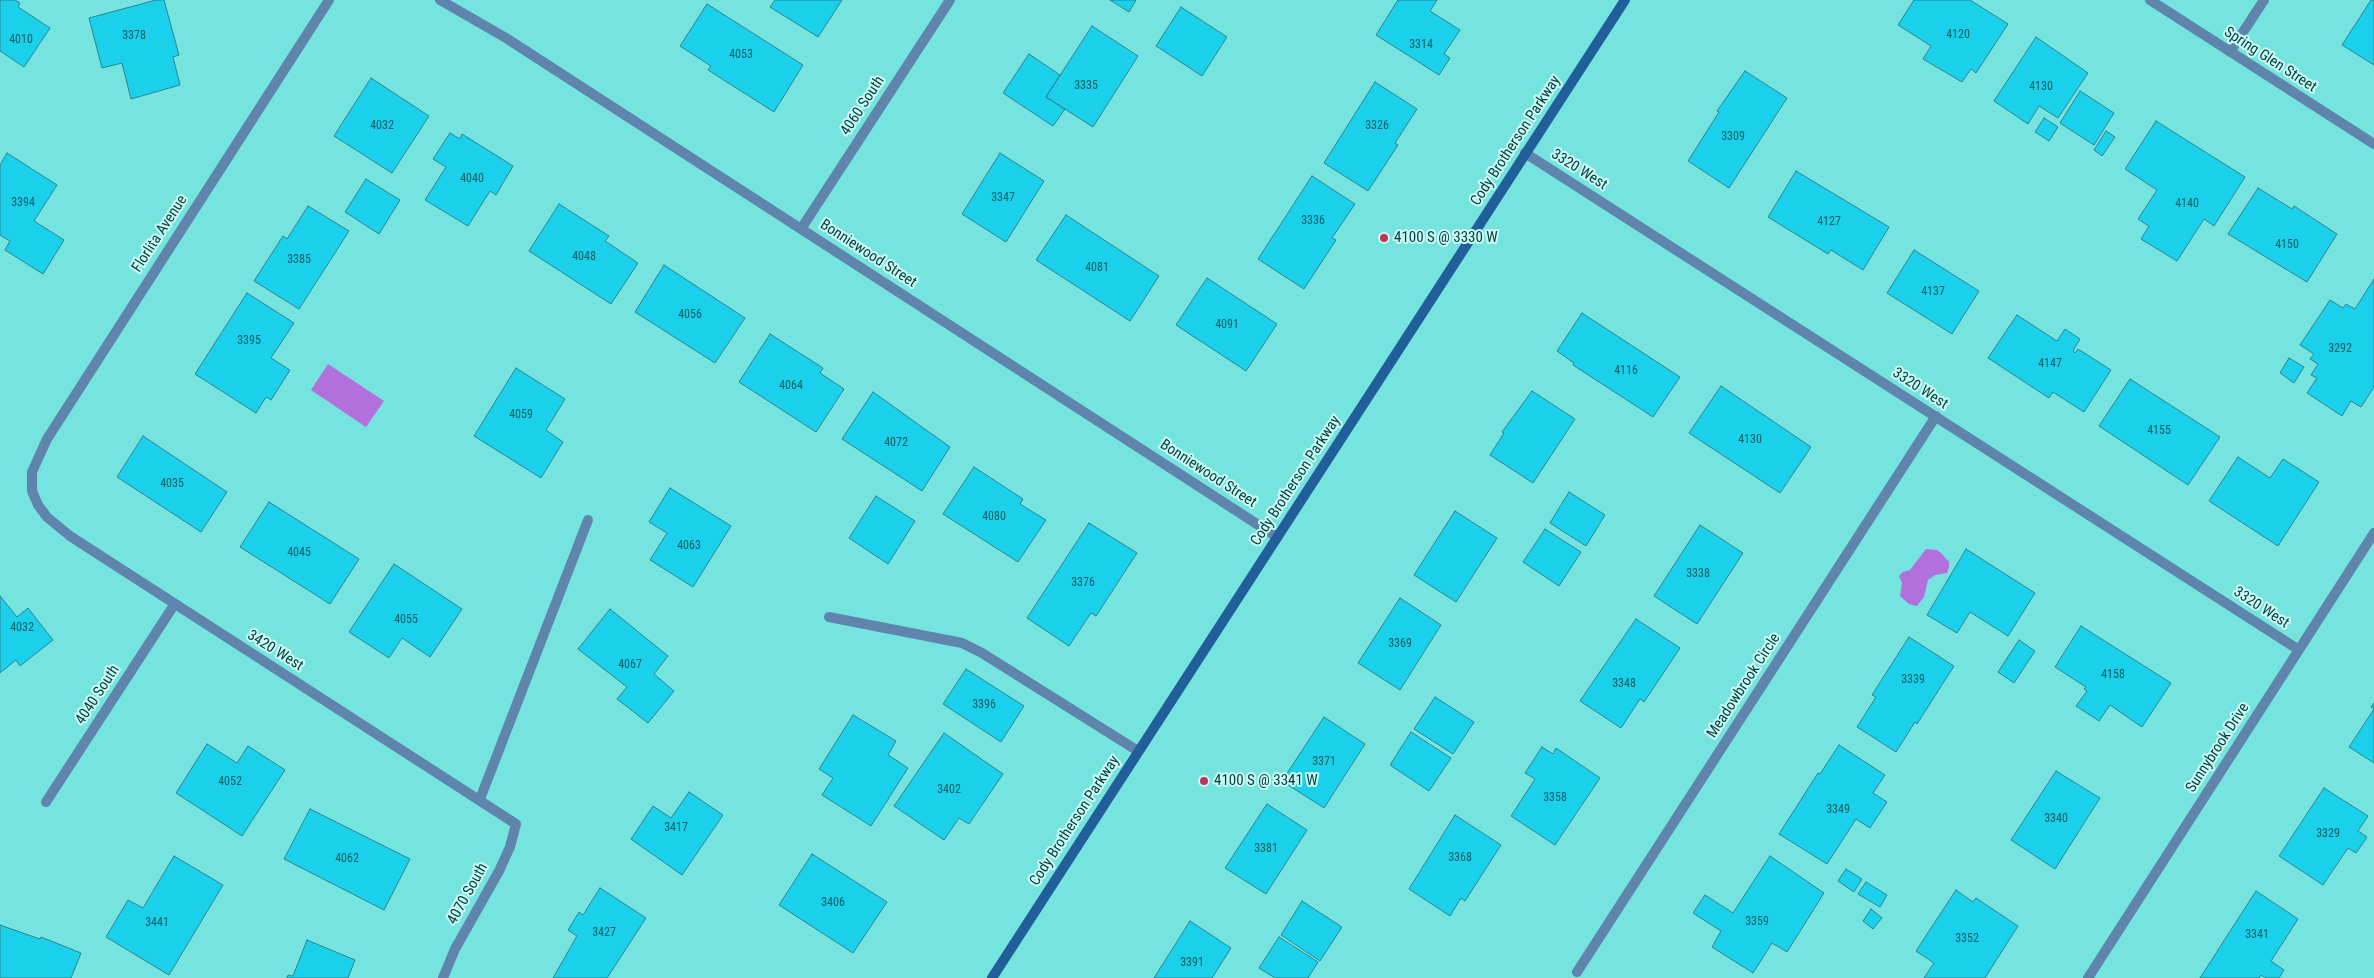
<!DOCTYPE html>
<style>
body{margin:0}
canvas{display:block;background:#75e4de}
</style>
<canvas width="2374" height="978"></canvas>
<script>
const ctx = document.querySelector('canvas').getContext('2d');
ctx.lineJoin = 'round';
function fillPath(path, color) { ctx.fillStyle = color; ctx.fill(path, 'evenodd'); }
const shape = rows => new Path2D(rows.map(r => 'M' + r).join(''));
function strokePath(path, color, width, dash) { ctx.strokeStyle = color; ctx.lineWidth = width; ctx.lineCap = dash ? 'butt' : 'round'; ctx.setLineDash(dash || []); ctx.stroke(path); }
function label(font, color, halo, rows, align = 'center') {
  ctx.font = font + ' "Roboto Condensed",sans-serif'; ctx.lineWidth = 4; ctx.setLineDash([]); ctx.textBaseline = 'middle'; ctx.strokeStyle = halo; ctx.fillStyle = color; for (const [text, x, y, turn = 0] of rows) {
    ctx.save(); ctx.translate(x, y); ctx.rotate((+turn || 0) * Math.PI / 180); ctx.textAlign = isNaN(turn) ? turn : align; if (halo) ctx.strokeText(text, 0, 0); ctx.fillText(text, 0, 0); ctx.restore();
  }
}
fillPath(shape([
 [328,364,384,401,366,427,311,390],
 [1926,549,1937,550,1941,553,1949,562,1949,567,1947,573,1935,575,1928,580,1924,597,1917,606,1909,604,1900,596,1902,583,1899,576,1903,572,1910,570]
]), '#b270dd');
const building = shape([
 [0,0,15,0,20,3,18,7,50,28,24,67,0,51,0,0],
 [156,0,164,0,179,55,173,57,180,85,131,99,122,63,102,68,89,18,156,0],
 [775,0,842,0,818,37,770,7,775,0],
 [1110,0,1136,0,1129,12,1110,0],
 [1398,0,1437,0,1430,11,1460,30,1444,54,1450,58,1439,75,1376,35,1398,0],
 [1914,0,1970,0,2008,24,1976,73,1971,69,1962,82,1923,59,1931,46,1898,25,1914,0],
 [2371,0,2374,0,2374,65,2342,45,2371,0],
 [707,4,803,65,774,112,708,70,711,66,680,46,707,4],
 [1181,7,1227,37,1202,76,1156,46,1181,7],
 [1092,26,1138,56,1093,127,1046,97,1092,26],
 [2036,37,2088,73,2058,118,2039,106,2028,124,1994,101,2036,37],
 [1029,54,1060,75,1046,97,1065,109,1053,126,1003,93,1029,54],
 [1745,71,1787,98,1729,188,1688,161,1719,112,1717,111,1745,71],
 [371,78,429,116,392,173,334,136,371,78],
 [1375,82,1417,109,1395,143,1398,145,1368,191,1324,163,1375,82],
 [2080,91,2114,113,2094,145,2060,123,2080,91],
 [2044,118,2058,127,2049,141,2035,132,2044,118],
 [2156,121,2245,177,2214,226,2204,219,2177,261,2141,239,2149,226,2138,219,2157,190,2125,169,2156,121],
 [2106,131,2115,137,2102,156,2094,150,2106,131],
 [450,133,460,139,462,134,513,166,496,195,490,191,468,226,425,200,446,167,433,159,450,133],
 [7,153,57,185,34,221,64,240,43,274,5,250,10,241,0,235,0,165,7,153],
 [1000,153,1044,181,1006,242,962,214,1000,153],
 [1796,171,1889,227,1863,270,1831,250,1828,254,1768,217,1796,171],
 [1312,176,1355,204,1332,238,1336,240,1304,289,1258,259,1312,176],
 [366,179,400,200,379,234,345,212,366,179],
 [2258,188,2292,209,2294,206,2337,234,2307,282,2228,234,2258,188],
 [559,204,609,236,605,241,638,263,611,304,529,251,559,204],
 [308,206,349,231,299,309,254,281,283,236,287,239,308,206],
 [1066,215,1159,276,1130,321,1036,260,1066,215],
 [1914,250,1979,291,1952,334,1887,293,1914,250],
 [664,265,745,318,715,363,635,312,664,265],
 [1207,278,1277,324,1246,371,1176,325,1207,278],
 [2374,279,2374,387,2361,407,2351,401,2342,416,2307,393,2317,378,2311,375,2318,364,2310,359,2314,354,2300,345,2330,300,2343,308,2346,304,2355,309,2374,279],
 [247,293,294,323,271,358,290,370,271,400,266,397,256,413,195,374,247,293],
 [1582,313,1680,377,1653,417,1573,365,1574,363,1557,351,1582,313],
 [2017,315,2057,341,2065,329,2080,339,2073,351,2075,353,2078,349,2111,370,2084,412,2053,392,2049,398,1988,358,2017,315],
 [770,334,823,368,820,373,844,389,816,432,739,382,770,334],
 [2289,358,2304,367,2294,383,2280,373,2289,358],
 [516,368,565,399,546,430,563,442,541,478,474,436,516,368],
 [2130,379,2220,437,2188,485,2099,426,2130,379],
 [1721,386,1811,447,1780,493,1689,433,1721,386],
 [1532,391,1575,419,1533,483,1490,455,1504,433,1502,432,1532,391],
 [873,392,950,447,922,491,842,439,873,392],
 [143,436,227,492,201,532,117,477,143,436],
 [2238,457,2270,478,2283,459,2319,482,2278,546,2209,501,2238,457],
 [974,467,1023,499,1020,504,1046,520,1018,562,943,514,974,467],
 [670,488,731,526,693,587,650,560,667,533,649,522,670,488],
 [1569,492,1605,515,1586,546,1550,523,1569,492],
 [876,496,915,521,888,564,849,538,876,496],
 [269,502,359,559,330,604,240,547,269,502],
 [1455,511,1497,538,1456,602,1414,575,1455,511],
 [1089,523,1137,553,1096,616,1091,613,1069,646,1027,618,1089,523],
 [1700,525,1743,553,1697,624,1654,596,1700,525],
 [1545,529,1581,552,1559,586,1523,562,1545,529],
 [1966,549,2035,593,2008,636,1970,612,1957,633,1927,615,1966,549],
 [394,564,462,609,430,657,402,638,389,658,349,632,394,564],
 [0,596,17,617,28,608,53,640,20,666,16,660,0,673,0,596],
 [1400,598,1441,625,1400,690,1358,663,1400,598],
 [610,609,668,656,654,674,674,691,648,723,617,699,627,687,578,649,610,609],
 [1636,619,1680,648,1644,702,1640,699,1621,728,1580,701,1636,619],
 [2081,626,2171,683,2142,727,2110,705,2099,721,2076,706,2087,691,2084,689,2086,687,2055,667,2081,626],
 [1909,637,1954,666,1917,724,1915,722,1896,752,1857,727,1876,697,1872,695,1909,637],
 [2019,640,2035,651,2014,683,1998,672,2019,640],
 [966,669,1024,706,1001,742,943,704,966,669],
 [1435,697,1474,722,1453,754,1414,729,1435,697],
 [2374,703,2374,763,2349,747,2374,709,2371,707,2374,703],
 [853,715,896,741,888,755,908,768,871,826,822,795,833,778,819,769,853,715],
 [1324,717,1365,744,1324,808,1282,781,1324,717],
 [1411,732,1451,758,1429,791,1390,765,1411,732],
 [944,733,1003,774,969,824,959,818,944,840,894,806,944,733],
 [207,744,237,763,248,746,285,770,242,836,176,793,207,744],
 [1839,745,1885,775,1873,793,1887,802,1870,828,1856,819,1827,864,1779,834,1818,773,1820,774,1839,745],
 [1542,747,1553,754,1556,748,1600,778,1555,845,1511,816,1535,779,1525,773,1542,747],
 [2056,771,2100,798,2055,869,2011,840,2056,771],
 [2324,788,2368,816,2358,831,2367,837,2356,853,2348,848,2323,885,2279,856,2324,788],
 [689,792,723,815,682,875,631,839,653,806,671,818,689,792],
 [1267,804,1307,830,1266,894,1225,868,1267,804],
 [310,809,410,859,384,910,284,859,310,809],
 [1455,815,1501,845,1465,901,1461,898,1450,916,1409,889,1455,815],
 [812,854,887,902,853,953,779,905,812,854],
 [174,856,223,885,169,975,106,937,128,900,143,908,174,856],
 [1770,856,1824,893,1787,952,1772,943,1753,973,1712,947,1721,931,1693,913,1705,895,1733,913,1770,856],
 [1846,869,1862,879,1854,892,1838,881,1846,869],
 [1866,882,1887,895,1880,907,1858,894,1866,882],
 [600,888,646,918,607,978,553,978,577,936,568,930,579,912,583,915,600,888],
 [1956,890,1973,902,1976,898,2018,926,1985,978,1924,978,1934,963,1916,951,1956,890],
 [2256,891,2298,919,2271,961,2284,970,2279,978,2266,978,2261,975,2259,978,2200,978,2256,891],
 [1302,901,1342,927,1320,961,1281,935,1302,901],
 [1871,909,1882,918,1873,929,1863,921,1871,909],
 [1190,921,1231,948,1212,978,1154,978,1190,921],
 [0,925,40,939,41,937,81,953,71,978,0,978,0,925],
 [1279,937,1318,962,1308,978,1275,978,1259,968,1279,937],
 [307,940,355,960,348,978,287,978,288,975,293,976,307,940]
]);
fillPath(building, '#1ad0ea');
strokePath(building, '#2e8391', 1);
strokePath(shape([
 [829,617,962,643,982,653,1138,751],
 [480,799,588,520]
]), '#5f85ad', 10);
strokePath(shape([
 [329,0,47,439,32,472,32,491,38,505,47,517,70,536,516,824,510,847,499,871,455,949,443,978],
 [440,0,506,38,1277,537],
 [2150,0,2374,144],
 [2230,52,2264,0],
 [1525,153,2299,650],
 [801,229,950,0],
 [46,802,174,605],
 [1577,972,1936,416],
 [2088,978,2374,533]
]), '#5f85ad', 10);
strokePath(shape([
 [992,978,1625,0]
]), '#215f9a', 10);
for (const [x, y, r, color] of [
 [1384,238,5,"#c23358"],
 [1204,781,5,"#c23358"]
]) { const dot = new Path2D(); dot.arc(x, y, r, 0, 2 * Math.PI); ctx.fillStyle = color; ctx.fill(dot); strokePath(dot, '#c9fbf7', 2); }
label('12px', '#0c6065', null, [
 ["4120",1958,35],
 ["3378",134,36],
 ["4010",21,40],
 ["3314",1421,45],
 ["4053",741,55],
 ["3335",1086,86],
 ["4130",2041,87],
 ["4032",382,126],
 ["3326",1377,126],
 ["3309",1733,137],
 ["4040",472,179],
 ["3347",1003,198],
 ["3394",23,203],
 ["4140",2187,204],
 ["3336",1313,221],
 ["4127",1829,222],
 ["4150",2287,245],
 ["4048",584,257],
 ["3385",299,260],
 ["4081",1097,268],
 ["4137",1933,292],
 ["4056",690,315],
 ["4091",1227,325],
 ["3395",249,341],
 ["3292",2340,349],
 ["4147",2050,364],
 ["4116",1626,371],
 ["4064",791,386],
 ["4059",521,415],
 ["4155",2159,431],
 ["4130",1750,440],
 ["4072",896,443],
 ["4035",172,484],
 ["4080",994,517],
 ["4063",689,546],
 ["4045",299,553],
 ["3338",1698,574],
 ["3376",1083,583],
 ["4055",406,620],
 ["4032",22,628],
 ["3369",1400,644],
 ["4067",630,665],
 ["4158",2113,675],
 ["3339",1913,680],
 ["3348",1624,684],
 ["3396",984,705],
 ["3371",1324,762],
 ["4052",230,782],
 ["3402",949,790],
 ["3358",1555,798],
 ["3349",1838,810],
 ["3340",2056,819],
 ["3417",676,828],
 ["3329",2328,834],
 ["3381",1266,849],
 ["3368",1460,858],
 ["4062",347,859],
 ["3406",833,903],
 ["3359",1757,922],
 ["3441",157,923],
 ["3427",604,933],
 ["3341",2257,935],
 ["3352",1967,939],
 ["3391",1192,963]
]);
label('15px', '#073b39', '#c9fbf7', [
 ["Spring Glen Street",2270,60,33],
 ["4060 South",863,106,-57],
 ["Cody Brotherson Parkway",1516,141,-57],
 ["3320 West",1579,170,32],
 ["Florlita Avenue",160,234,-57],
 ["Bonniewood Street",868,254,33],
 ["3320 West",1920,389,33],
 ["Bonniewood Street",1208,474,33],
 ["Cody Brotherson Parkway",1296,481,-57],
 ["3320 West",2261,608,33],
 ["3420 West",275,651,32],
 ["Meadowbrook Circle",1744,686,-57],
 ["4040 South",98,695,-57],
 ["Sunnybrook Drive",2218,748,-57],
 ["Cody Brotherson Parkway",1075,821,-57],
 ["4070 South",468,894,-61]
]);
label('15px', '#073b39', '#c9fbf7', [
 ["4100 S @ 3330 W",1394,238],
 ["4100 S @ 3341 W",1214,781]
], 'left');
</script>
